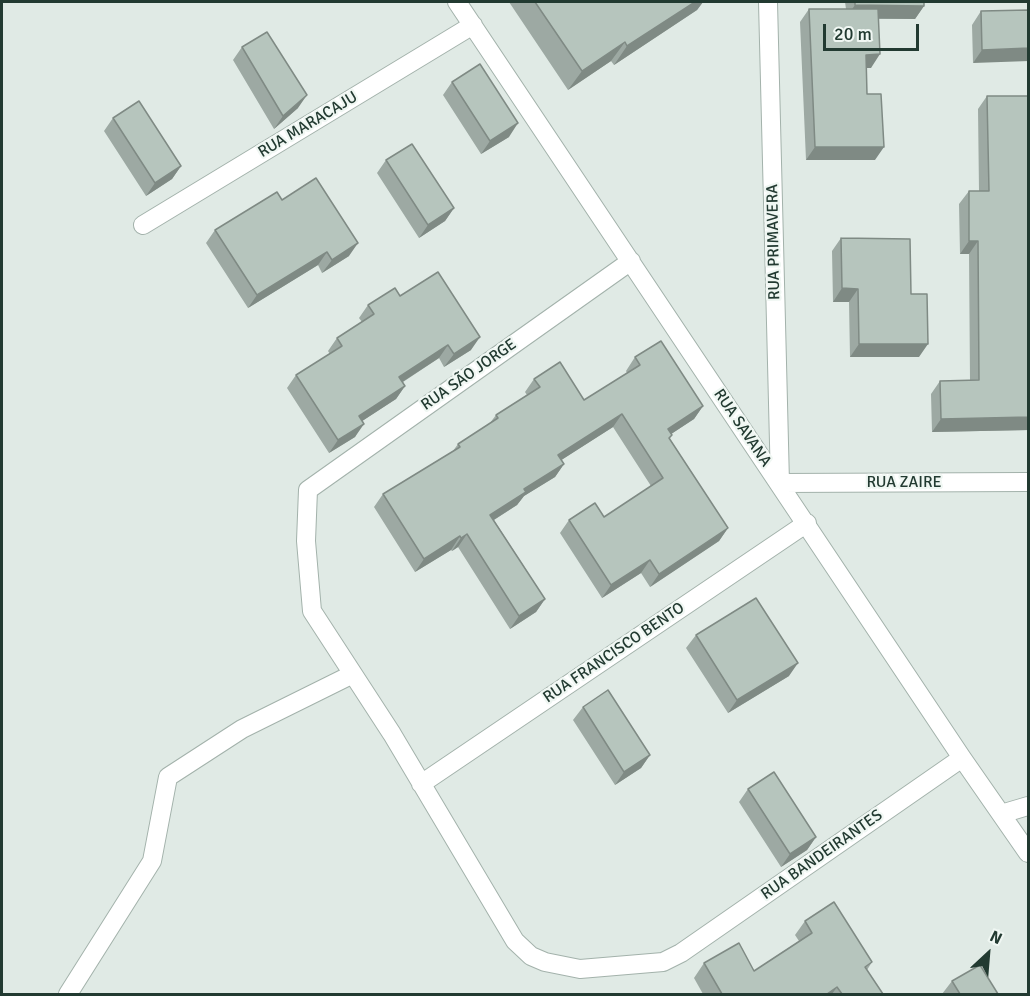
<!DOCTYPE html>
<meta charset="utf-8">
<style>
body{margin:0}
#map{position:relative;width:1030px;height:996px;overflow:hidden;background:#e0eae5;font-family:Signika,sans-serif}
canvas{display:block}
.frame{position:absolute;inset:0;border:3px solid #223a31;pointer-events:none}
.north{position:absolute;left:958px;top:924px;width:60px;height:60px;-webkit-text-stroke:4px #f0f7f3;paint-order:stroke;rotate:26deg;font-size:16px;font-weight:700;line-height:24px;text-align:center;color:#223a31}
.north::after{content:'';display:block;margin:auto;width:21px;height:27px;background:#223a31;clip-path:polygon(50% 0,100% 100%,50% 72%,0 100%)}
.scale{position:absolute;left:823px;top:24px;width:96px;height:27px;box-sizing:border-box;border:3px solid #223a31;border-top:0;padding-left:8px;font-size:18px;line-height:21px;white-space:nowrap;color:#223a31;-webkit-text-stroke:4px #f0f7f3;paint-order:stroke}
</style>
<div id="map">
<canvas width="1030" height="996"></canvas>
<div class="frame"></div>
<div class="north">N</div>
<div class="scale">20 m</div>
</div>
<script>
const ctx = document.querySelector('canvas').getContext('2d');
ctx.lineJoin = 'round';
const shape = rows => new Path2D(rows.map(r => 'M' + r).join(''));
function strokePath(path, color, width, dash) { ctx.strokeStyle = color; ctx.lineWidth = width; ctx.lineCap = dash ? 'butt' : 'round'; ctx.setLineDash(dash || []); ctx.stroke(path); }
function fillPath(path, color) { ctx.fillStyle = color; ctx.fill(path, 'evenodd'); }
function label(font, color, halo, rows, align = 'center') {
  ctx.font = font + ' Signika,sans-serif'; ctx.lineWidth = 4.5; ctx.setLineDash([]); ctx.textBaseline = 'middle'; ctx.strokeStyle = halo; ctx.fillStyle = color; for (const [text, x, y, turn = 0] of rows) {
    ctx.save(); ctx.translate(x, y); ctx.rotate((+turn || 0) * Math.PI / 180); ctx.textAlign = isNaN(turn) ? turn : align; if (halo) ctx.strokeText(text, 0, 0); ctx.fillText(text, 0, 0); ctx.restore();
  }
}
const street = shape([
 [457,2,962,758,1028,853],
 [768,2,780,483,1028,482],
 [143,225,473,25],
 [631,261,308,490,306,541,312,611,392,734,515,941,531,956,545,962,580,969,663,962,681,953,962,758],
 [421,784,807,523],
 [1001,814,1028,806],
 [68,994,152,861,168,777,242,729,353,674]
]);
strokePath(street, '#a3b2ab', 20);
strokePath(street, '#fff', 18);
fillPath(shape([
 [509,2,703,2,697,10,614,65,611,61,568,90],
 [845,2,924,2,924,6,915,19,878,19,871,68,866,68,867,94,875,160,806,160,800,22,809,9,846,9],
 [1029,10,973,63,972,25,981,11],
 [242,47,298,108,274,129,233,60],
 [452,82,509,137,481,154,443,95],
 [987,96,1029,96,1029,430,932,432,931,394,940,381,970,380,969,254,960,254,959,204,969,191,979,191,978,109],
 [113,118,181,166,172,179,146,196,104,131],
 [386,160,454,208,445,221,419,238,377,173],
 [282,200,349,256,322,273,318,265,248,308,206,243,215,230],
 [841,238,911,294,919,357,850,357,849,302,833,302,832,251],
 [400,296,471,350,444,367,439,358,403,382,405,386,396,399,362,421,355,437,329,453,287,388,296,375,330,354,328,351,337,338,362,322,359,318,368,305],
 [635,357,703,406,694,419,671,434,670,439,728,528,719,541,650,587,641,573,602,598,560,533,569,520,604,517,651,486,613,427,561,460,564,464,555,477,524,496,517,505,494,520,545,599,536,612,510,629,458,547,452,551,451,550,415,572,374,507,383,494,453,451,458,444,490,423,496,415,527,395,525,392,534,379,584,400,627,373,626,371],
 [696,635,789,676,728,713,686,648],
 [583,707,650,755,641,768,615,785,573,720],
 [748,789,816,837,807,850,781,867,739,802],
 [805,921,872,962,867,970,883,994,703,994,694,978,704,963,754,971,799,941,795,935],
 [952,981,998,994,942,994]
]), '#9da9a3');
fillPath(shape([
 [695,2,703,2,697,10,614,65,627,46],
 [855,5,924,6,915,19,846,18],
 [625,42,611,61,568,90,582,71],
 [1029,48,1029,61,973,63,982,50],
 [880,54,871,68,857,68,866,55],
 [307,95,298,108,274,129,283,116],
 [518,123,509,137,481,154,490,141],
 [815,147,884,147,875,160,806,160],
 [181,166,172,179,146,196,155,183],
 [454,208,445,221,419,238,428,225],
 [969,241,978,241,969,254,960,254],
 [358,243,349,256,322,273,332,260],
 [327,252,318,265,248,308,257,295],
 [842,288,858,289,849,302,833,302],
 [480,337,471,350,444,367,454,354],
 [859,344,928,344,919,357,850,357],
 [448,345,439,358,390,390,399,377],
 [405,386,396,399,350,429,359,416],
 [703,406,694,419,659,442,668,429],
 [622,414,613,427,549,468,558,455],
 [1029,417,1029,430,932,432,941,419],
 [364,424,355,437,329,453,338,440],
 [564,464,555,477,524,496,517,505,481,528,490,515,524,489],
 [728,528,719,541,650,587,659,574],
 [467,534,458,547,452,551,461,538],
 [460,536,451,550,415,572,424,559],
 [650,560,641,573,602,598,611,585],
 [545,599,536,612,510,629,519,616],
 [798,663,789,676,728,713,737,700],
 [650,755,641,768,615,785,624,772],
 [816,837,807,850,781,867,790,854],
 [837,987,832,994,827,994]
]), '#7f8a84');
const building = shape([
 [535,2,695,2,627,46,625,42,582,71,535,2],
 [855,2,924,2,924,6,855,5,855,2],
 [809,9,878,9,880,54,866,55,867,94,881,94,884,147,815,147,809,9],
 [1029,10,1029,48,982,50,981,11,1029,10],
 [267,32,307,95,283,116,242,47,267,32],
 [480,64,518,123,490,141,452,82,480,64],
 [987,96,1029,96,1029,417,941,419,940,381,979,380,978,241,969,241,969,191,989,191,987,96],
 [139,101,181,166,155,183,113,118,139,101],
 [412,144,454,208,428,225,386,160,412,144],
 [316,178,358,243,332,260,327,252,257,295,215,230,277,192,282,200,316,178],
 [841,238,910,239,911,294,927,294,928,344,859,344,858,289,842,288,841,238],
 [438,272,480,337,454,354,448,345,399,377,405,386,359,416,364,424,338,440,296,375,342,346,337,338,374,314,368,305,395,288,400,296,438,272],
 [661,341,703,406,668,429,672,435,669,438,728,528,659,574,650,560,611,585,569,520,595,503,604,517,663,478,622,414,558,455,564,464,524,489,526,492,490,515,545,599,519,616,467,534,461,538,460,536,424,559,383,494,460,447,458,444,498,418,496,415,540,387,534,379,560,362,584,400,640,365,635,357,661,341],
 [756,598,798,663,737,700,696,635,756,598],
 [608,690,650,755,624,772,583,707,608,690],
 [774,772,816,837,790,854,748,789,774,772],
 [834,902,872,962,865,967,883,994,842,994,837,987,827,994,722,994,704,963,739,943,754,971,812,933,805,921,834,902],
 [980,965,998,994,960,994,952,981,980,965]
]);
fillPath(building, '#b6c5bd');
strokePath(building, '#7f8a84', 1.5);
label('16px', '#223a31', '#f0f7f3', [
 ["RUA MARACAJU",308,125,-31],
 ["RUA PRIMAVERA",774,242,-91],
 ["RUA SÃO JORGE",469,375,-35],
 ["RUA SAVANA",742,428,56],
 ["RUA ZAIRE",904,483],
 ["RUA FRANCISCO BENTO",614,653,-34],
 ["RUA BANDEIRANTES",822,855,-35]
]);
</script>
